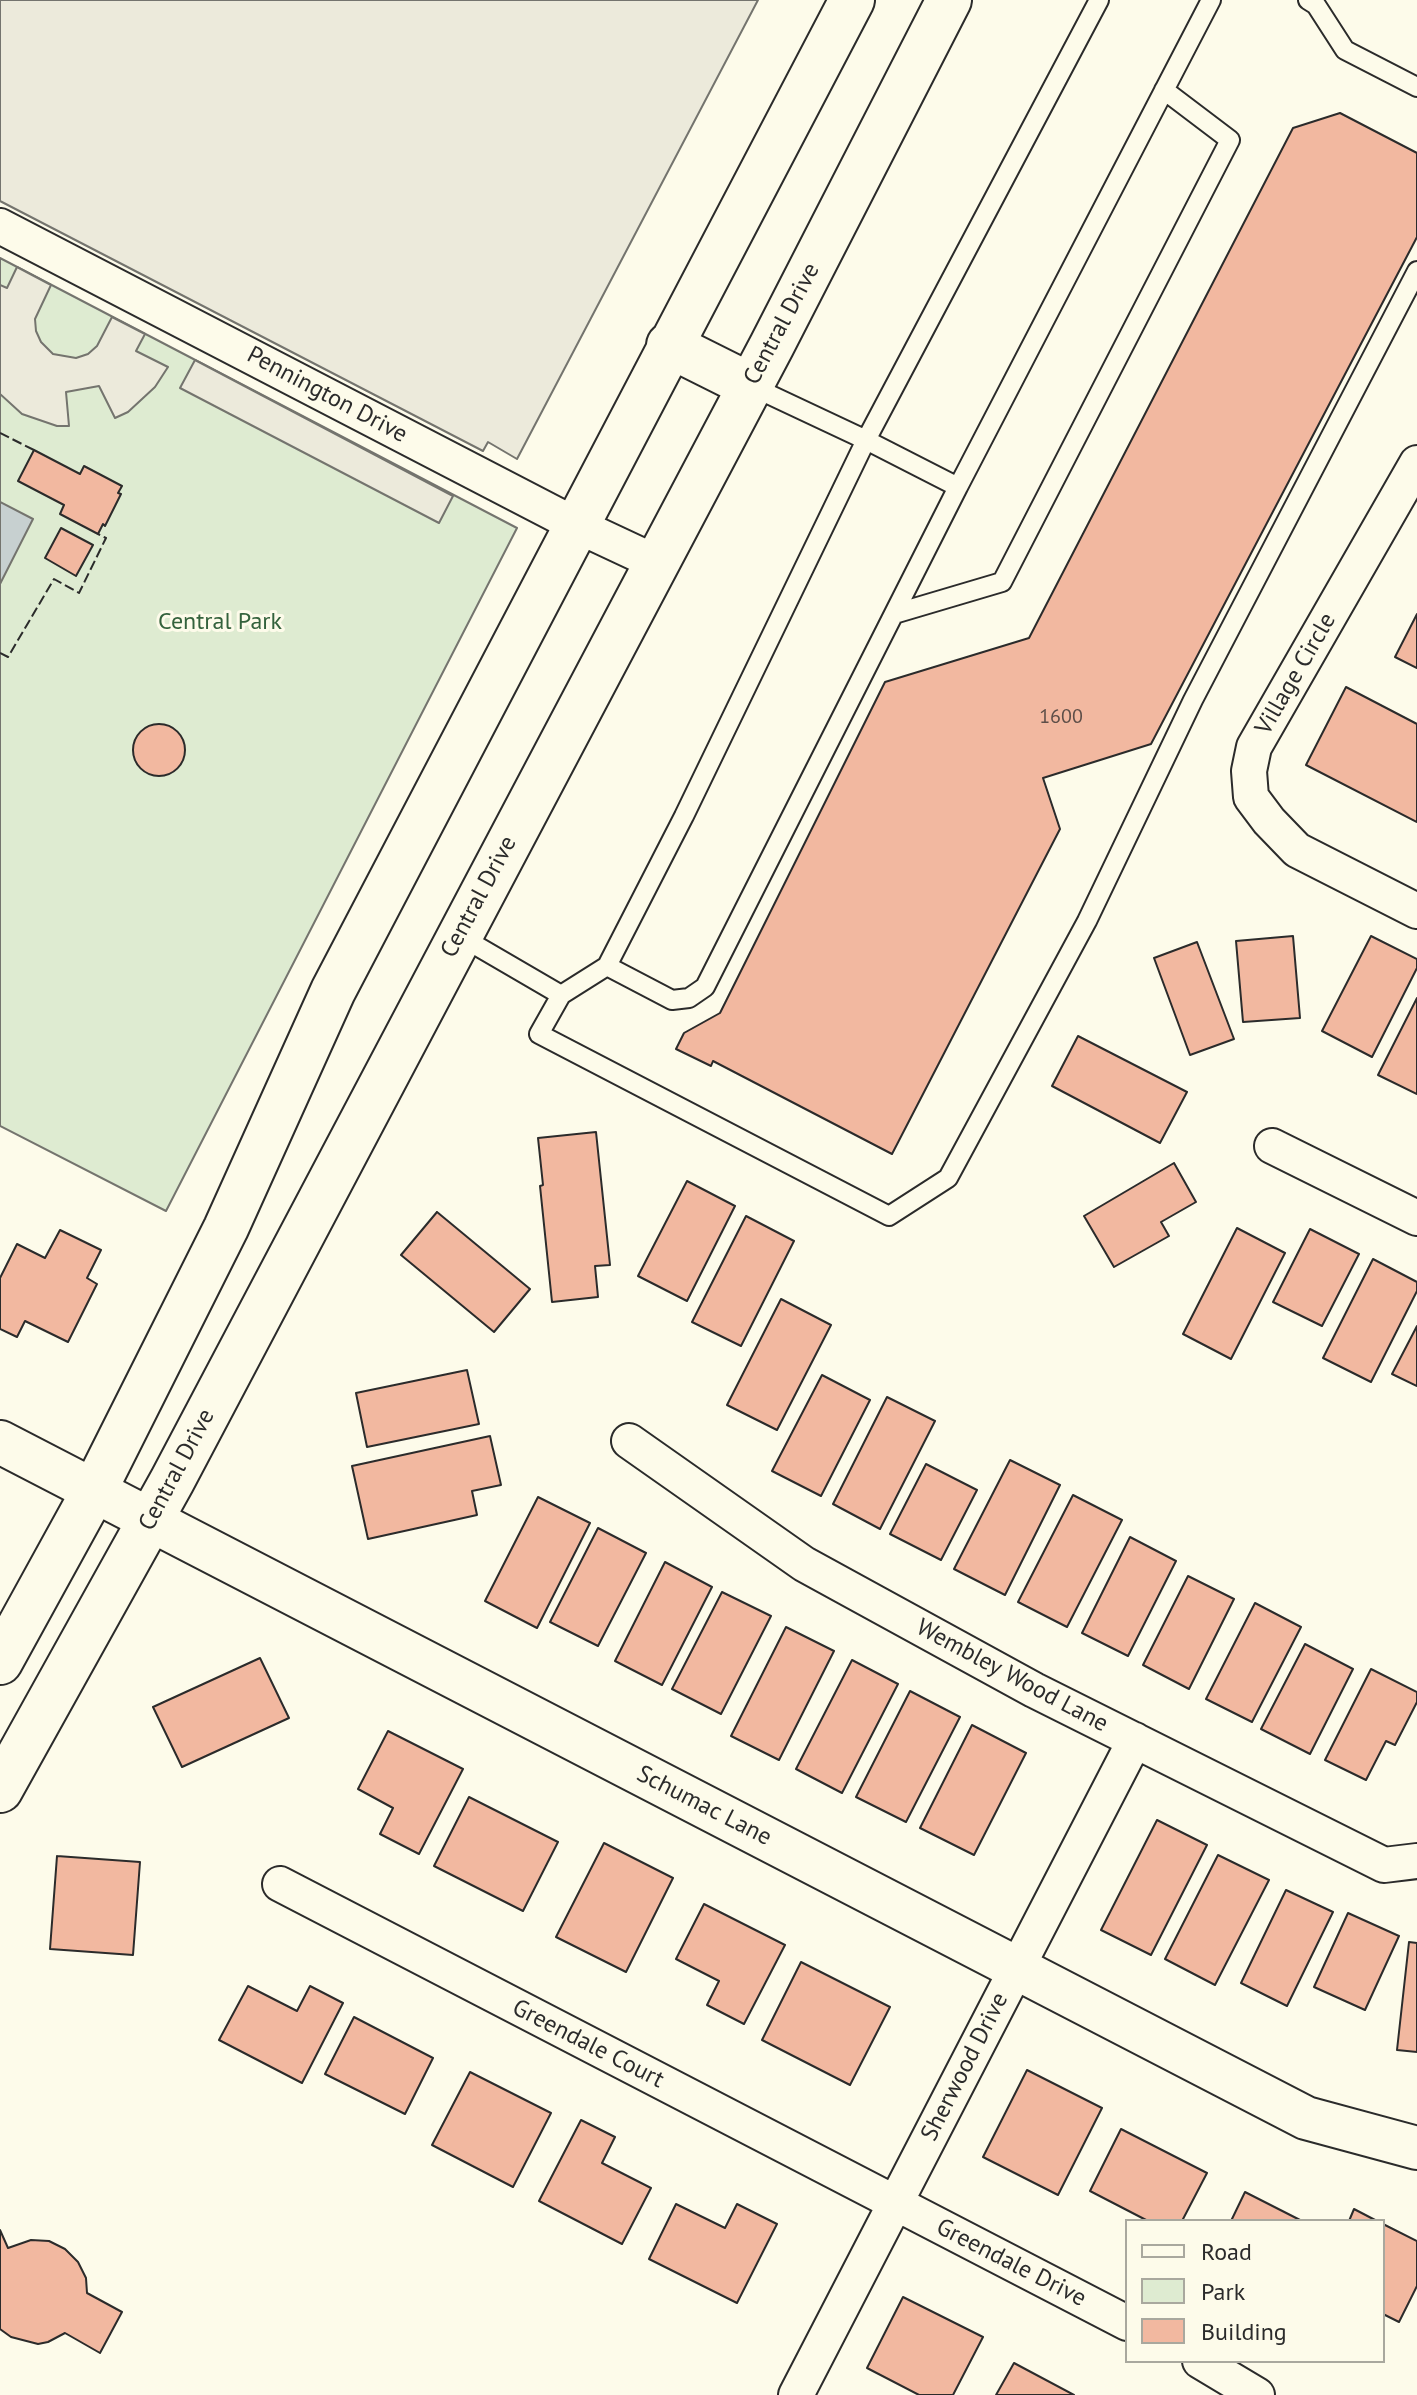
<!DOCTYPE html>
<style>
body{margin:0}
#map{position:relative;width:1417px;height:2395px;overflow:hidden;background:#fdfbea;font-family:"PT Sans",sans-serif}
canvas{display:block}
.legend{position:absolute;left:1125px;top:2219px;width:260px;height:144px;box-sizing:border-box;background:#fdfbea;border:2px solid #a9a89e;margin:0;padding:10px 14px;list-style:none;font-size:24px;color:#2b2b2b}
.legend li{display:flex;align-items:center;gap:16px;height:40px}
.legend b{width:40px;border:2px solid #a9a89e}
</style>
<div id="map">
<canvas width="1417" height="2395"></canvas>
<ul class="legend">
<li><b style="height:10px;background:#fdfbea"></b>Road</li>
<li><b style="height:22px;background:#deebd1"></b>Park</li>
<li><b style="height:22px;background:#f2b8a0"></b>Building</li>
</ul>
</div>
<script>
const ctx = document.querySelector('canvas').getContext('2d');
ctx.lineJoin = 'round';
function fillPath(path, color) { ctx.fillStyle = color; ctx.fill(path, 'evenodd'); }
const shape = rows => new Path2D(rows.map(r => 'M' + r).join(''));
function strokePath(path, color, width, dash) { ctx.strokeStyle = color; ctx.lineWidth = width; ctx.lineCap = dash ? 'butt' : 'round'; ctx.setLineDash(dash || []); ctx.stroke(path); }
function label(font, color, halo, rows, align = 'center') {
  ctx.font = font + ' "PT Sans",sans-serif'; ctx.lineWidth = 6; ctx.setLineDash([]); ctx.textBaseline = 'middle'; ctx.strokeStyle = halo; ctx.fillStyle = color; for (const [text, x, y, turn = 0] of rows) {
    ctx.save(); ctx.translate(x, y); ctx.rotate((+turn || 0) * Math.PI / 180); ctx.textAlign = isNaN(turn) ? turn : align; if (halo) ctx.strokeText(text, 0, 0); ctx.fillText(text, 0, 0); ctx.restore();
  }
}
const green = shape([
 [0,258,517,528,166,1211,0,1126,0,258]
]);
fillPath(green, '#deebd1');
strokePath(green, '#74746e', 2);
const parking = shape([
 [0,0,758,0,517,459,488,442,483,451,0,201,0,0],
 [17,267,51,285,35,319,36,331,41,342,53,354,76,358,88,354,97,346,112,317,145,334,136,351,168,367,155,387,128,412,115,418,99,386,66,392,69,426,57,426,22,414,0,394,0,285,7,288,17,267],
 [195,360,453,496,439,523,180,388,195,360]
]);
fillPath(parking, '#eceadb');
strokePath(parking, '#74746e', 2);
const water = shape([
 [0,502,33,519,0,584,0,502]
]);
fillPath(water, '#c7d0d0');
strokePath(water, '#74746e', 2);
const building = shape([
 [1340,113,1417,153,1417,237,1151,744,1043,778,1060,829,892,1154,713,1061,711,1066,676,1049,684,1033,720,1013,885,682,1029,638,1293,128,1340,113],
 [34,450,80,474,84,466,122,486,118,493,121,494,105,526,103,524,98,534,60,514,64,505,18,481,34,450],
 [61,528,93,545,76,576,45,558,61,528],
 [1417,614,1417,668,1395,657,1417,614],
 [1346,687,1417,724,1417,822,1306,765,1346,687],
 '133 750a26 26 0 1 1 52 0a26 26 0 1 1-52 0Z',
 [1293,936,1300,1018,1243,1022,1236,941,1293,936],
 [1371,936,1417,959,1417,968,1372,1057,1322,1031,1371,936],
 [1197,942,1234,1039,1190,1055,1154,958,1197,942],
 [1417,998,1417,1094,1378,1075,1417,998],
 [1078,1036,1187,1092,1160,1143,1052,1086,1078,1036],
 [596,1132,610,1265,595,1266,598,1297,552,1302,540,1186,543,1185,538,1138,596,1132],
 [1174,1163,1196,1202,1161,1222,1169,1236,1114,1267,1084,1216,1174,1163],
 [687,1181,735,1206,687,1301,638,1276,687,1181],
 [437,1212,530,1289,494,1332,401,1255,437,1212],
 [746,1216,794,1241,741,1346,692,1322,746,1216],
 [1237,1228,1285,1253,1231,1359,1183,1334,1237,1228],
 [1310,1229,1359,1254,1322,1326,1273,1302,1310,1229],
 [60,1230,101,1250,87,1278,97,1284,68,1342,25,1321,17,1337,0,1329,0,1278,17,1244,45,1258,60,1230],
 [1373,1259,1417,1282,1417,1291,1371,1382,1323,1358,1373,1259],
 [781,1299,831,1325,777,1430,727,1405,781,1299],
 [1417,1326,1417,1386,1392,1374,1417,1326],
 [467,1370,479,1424,367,1447,356,1393,467,1370],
 [822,1375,870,1400,821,1496,772,1471,822,1375],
 [887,1397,935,1421,880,1529,833,1504,887,1397],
 [490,1436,501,1485,472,1491,477,1515,368,1539,352,1466,490,1436],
 [1010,1460,1060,1485,1005,1595,954,1569,1010,1460],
 [926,1464,977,1490,941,1560,890,1534,926,1464],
 [1073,1495,1122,1520,1067,1627,1018,1602,1073,1495],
 [538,1497,590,1523,537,1628,485,1601,538,1497],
 [598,1528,646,1553,598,1646,550,1622,598,1528],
 [1130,1537,1176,1561,1128,1656,1082,1633,1130,1537],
 [665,1562,712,1587,662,1685,615,1661,665,1562],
 [1188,1576,1234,1599,1189,1689,1143,1665,1188,1576],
 [722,1592,771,1616,721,1714,672,1689,722,1592],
 [1255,1603,1301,1627,1252,1722,1206,1699,1255,1603],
 [786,1627,834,1651,779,1760,731,1736,786,1627],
 [1305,1644,1353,1669,1310,1754,1261,1729,1305,1644],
 [260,1658,289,1718,182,1767,153,1707,260,1658],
 [852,1660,898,1684,842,1793,796,1769,852,1660],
 [1371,1669,1417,1692,1417,1702,1395,1745,1386,1741,1366,1780,1325,1760,1371,1669],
 [910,1691,960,1717,906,1822,856,1797,910,1691],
 [972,1725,1026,1753,974,1855,920,1828,972,1725],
 [388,1731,463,1769,419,1854,380,1834,393,1808,358,1789,388,1731],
 [469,1797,558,1842,523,1911,434,1866,469,1797],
 [1157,1820,1207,1845,1151,1955,1101,1930,1157,1820],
 [604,1843,673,1878,626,1972,556,1937,604,1843],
 [1218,1855,1269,1880,1215,1985,1165,1959,1218,1855],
 [57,1856,140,1862,133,1955,50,1949,57,1856],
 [1286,1890,1333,1912,1287,2006,1241,1983,1286,1890],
 [704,1904,785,1945,744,2024,707,2005,719,1981,676,1959,704,1904],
 [1348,1913,1399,1936,1365,2010,1314,1987,1348,1913],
 [1409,1942,1417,1943,1417,2052,1397,2050,1409,1942],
 [801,1962,890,2007,850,2085,762,2040,801,1962],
 [248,1986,297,2011,310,1986,343,2003,302,2083,219,2040,248,1986],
 [354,2017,433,2058,405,2114,325,2074,354,2017],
 [1027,2070,1102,2108,1058,2195,983,2157,1027,2070],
 [470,2072,551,2113,513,2187,432,2145,470,2072],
 [581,2120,615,2137,602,2163,651,2188,622,2244,539,2201,581,2120],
 [1121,2129,1207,2173,1182,2221,1148,2221,1090,2191,1121,2129],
 [1245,2192,1302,2221,1231,2221,1245,2192],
 [676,2204,725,2228,737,2204,777,2224,737,2303,649,2259,676,2204],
 [1354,2209,1377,2221,1349,2221,1354,2209],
 [1383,2224,1417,2241,1417,2286,1399,2322,1383,2314,1383,2224],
 [0,2230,8,2248,31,2240,49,2241,65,2249,78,2262,86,2278,87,2293,122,2312,100,2353,65,2333,48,2342,38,2344,11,2337,0,2329,0,2230],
 [903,2297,983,2337,953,2395,919,2395,867,2368,903,2297],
 [1014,2363,1074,2395,996,2395,1014,2363]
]);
fillPath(building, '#f2b8a0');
strokePath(building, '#2b2b2b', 2);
const service = shape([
 [1308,0,1316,5,1345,50,1417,87],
 [749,385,866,440,1099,0],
 [894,614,1002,582,1230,140,1164,90],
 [458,935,561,995,607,966,684,816,866,440,958,487,1211,0],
 [607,966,672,1000,689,998,705,987,958,487],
 [561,995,539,1034,889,1216,948,1178,1087,921,1193,700,1417,271]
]);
const minor = shape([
 [0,226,576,525,655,562],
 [1417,463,1254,747,1249,771,1251,797,1269,821,1297,850,1417,911],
 [1272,1146,1417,1218],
 [629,1441,804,1564,1034,1690,1384,1865,1417,1861],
 [280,1884,1127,2323],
 [1200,2361,1257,2395],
 [796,2395,1135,1740]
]);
const tertiary = shape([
 [0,1442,1306,2118,1417,2148]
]);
const secondary = shape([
 [669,345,749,385],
 [0,1662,94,1491,226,1228,333,991,852,0],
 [0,1790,172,1481,772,345,949,0]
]);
strokePath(service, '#2b2b2b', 22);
strokePath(minor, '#2b2b2b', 38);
strokePath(tertiary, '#2b2b2b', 46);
strokePath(secondary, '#2b2b2b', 48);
strokePath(service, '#fdfbea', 18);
strokePath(minor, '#fdfbea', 34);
strokePath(tertiary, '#fdfbea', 42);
strokePath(secondary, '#fdfbea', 44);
strokePath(shape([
 [0,433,34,450],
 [0,653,8,657,54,579,79,593,106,538,98,534]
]), '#2b2b2b', 2, [10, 4]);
label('20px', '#5d4e48', null, [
 ["1600",1061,717]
]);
label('24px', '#2b2b2b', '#fdfbea', [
 ["Central Drive",782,324,-62],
 ["Pennington Drive",327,395,28],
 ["Village Circle",1296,674,-60],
 ["Central Drive",479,897,-62],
 ["Central Drive",177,1470,-62],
 ["Wembley Wood Lane",1012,1676,28],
 ["Schumac Lane",704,1806,27],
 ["Greendale Court",588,2044,27],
 ["Sherwood Drive",965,2067,-63],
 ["Greendale Drive",1011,2263,27]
]);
label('24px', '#34623c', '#fdfbea', [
 ["Central Park",220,622]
]);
</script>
